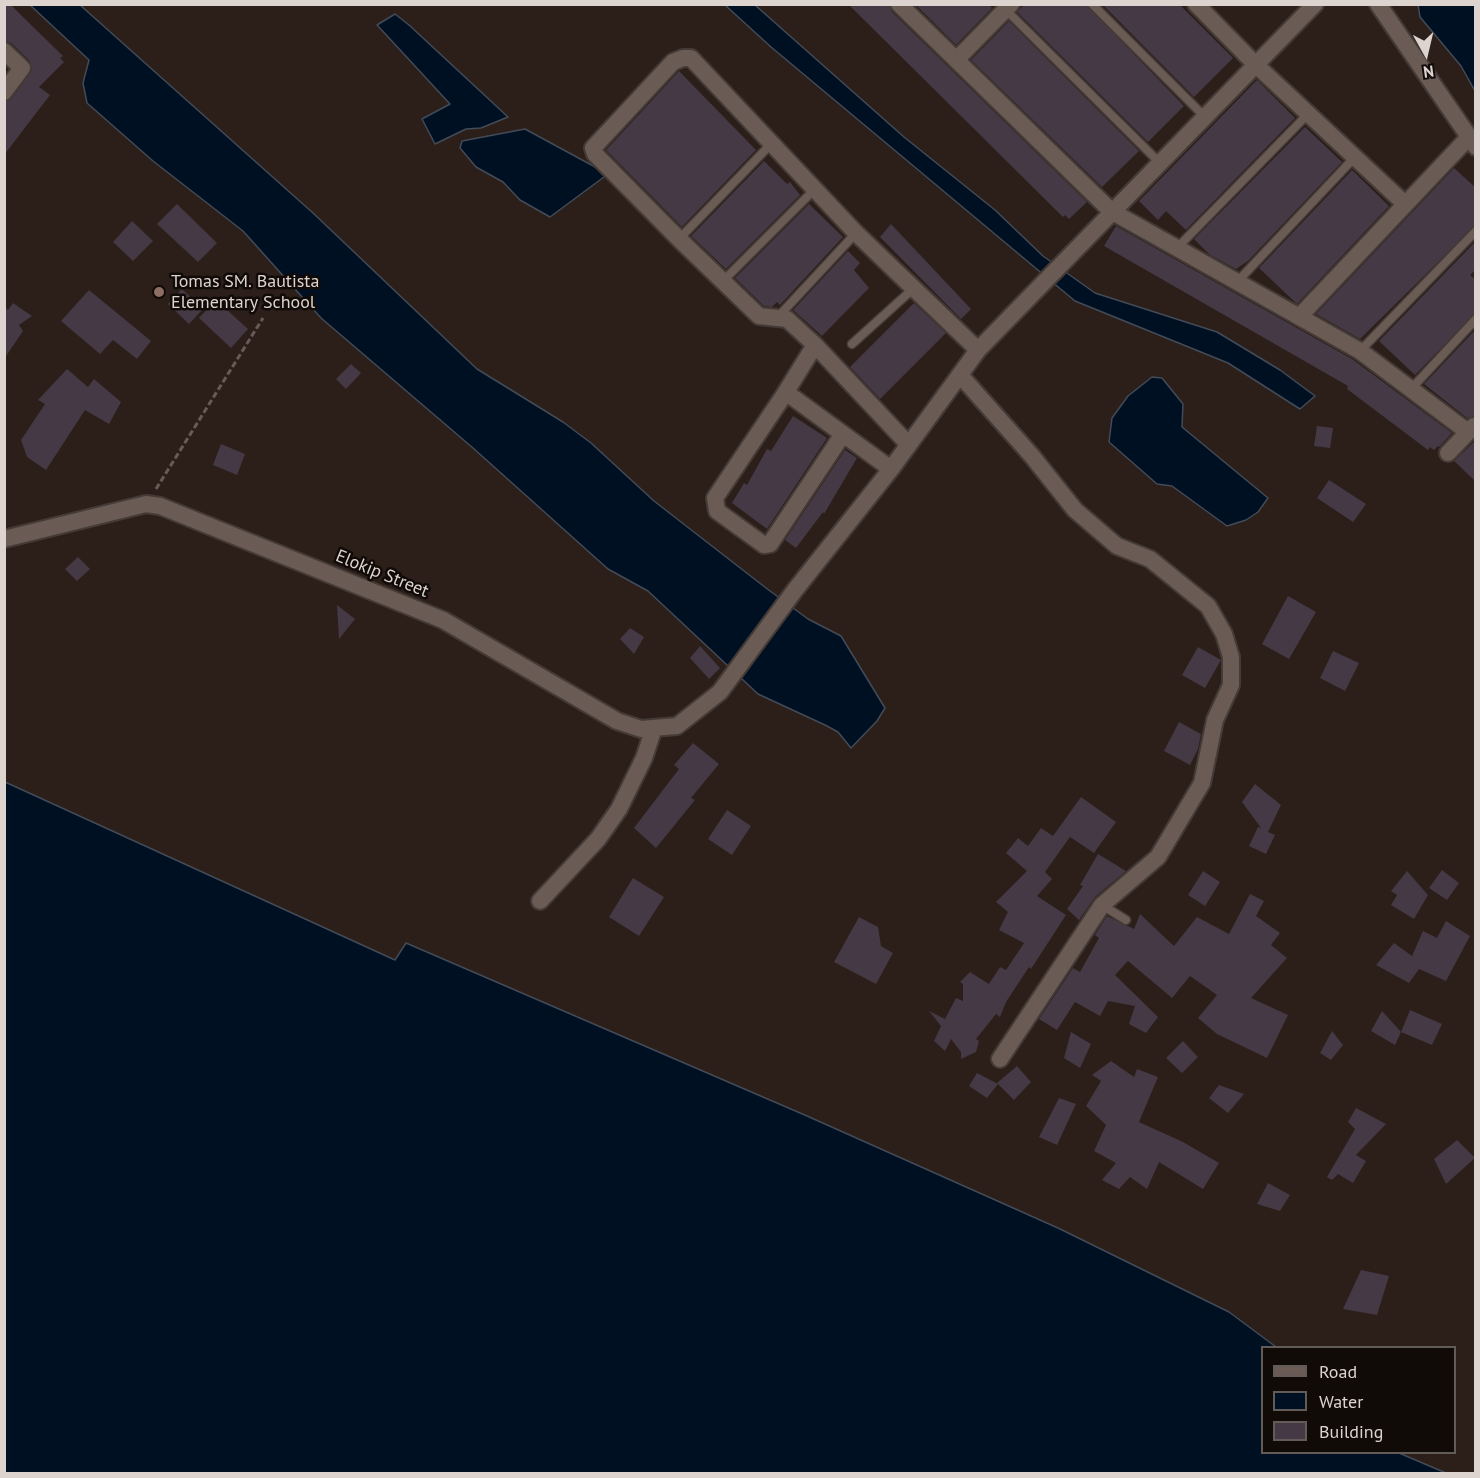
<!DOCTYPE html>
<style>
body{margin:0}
#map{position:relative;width:1480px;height:1478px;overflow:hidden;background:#2c1f1a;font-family:"PT Sans",sans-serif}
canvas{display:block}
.frame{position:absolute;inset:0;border:6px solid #ddd4d0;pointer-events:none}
.legend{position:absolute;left:1261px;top:1346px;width:195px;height:108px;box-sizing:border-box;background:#110b08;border:2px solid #635b58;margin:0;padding:8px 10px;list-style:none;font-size:18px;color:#ddd4d0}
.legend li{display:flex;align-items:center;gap:12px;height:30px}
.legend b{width:30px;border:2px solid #635b58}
.north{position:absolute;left:1396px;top:24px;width:60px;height:60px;-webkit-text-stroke:4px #110b08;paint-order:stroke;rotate:172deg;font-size:16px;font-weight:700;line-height:24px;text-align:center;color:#ddd4d0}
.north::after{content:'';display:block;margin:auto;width:21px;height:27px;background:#ddd4d0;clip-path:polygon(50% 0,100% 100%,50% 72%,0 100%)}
</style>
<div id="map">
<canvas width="1480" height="1478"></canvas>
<div class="frame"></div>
<ul class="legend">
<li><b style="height:8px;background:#6a5b54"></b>Road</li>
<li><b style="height:16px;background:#001023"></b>Water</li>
<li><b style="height:16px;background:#443944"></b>Building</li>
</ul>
<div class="north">N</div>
</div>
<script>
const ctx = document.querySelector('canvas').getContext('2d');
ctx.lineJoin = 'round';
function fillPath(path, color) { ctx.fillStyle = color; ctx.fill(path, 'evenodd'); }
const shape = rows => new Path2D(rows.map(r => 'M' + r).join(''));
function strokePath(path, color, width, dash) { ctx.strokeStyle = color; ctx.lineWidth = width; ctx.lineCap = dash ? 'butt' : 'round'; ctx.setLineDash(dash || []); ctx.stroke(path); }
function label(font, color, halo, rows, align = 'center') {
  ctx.font = font + ' "PT Sans",sans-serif'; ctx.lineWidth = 5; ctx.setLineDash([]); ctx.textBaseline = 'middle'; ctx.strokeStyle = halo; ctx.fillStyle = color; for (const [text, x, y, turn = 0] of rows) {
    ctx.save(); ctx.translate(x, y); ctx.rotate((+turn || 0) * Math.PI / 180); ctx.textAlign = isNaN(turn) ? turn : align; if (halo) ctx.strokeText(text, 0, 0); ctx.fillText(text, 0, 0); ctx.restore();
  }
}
const water = shape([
 [30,5,80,5,313,213,477,369,563,422,591,443,654,501,766,588,808,619,841,636,885,708,877,721,851,748,838,732,825,725,758,694,648,591,608,569,473,448,321,318,243,231,153,161,87,103,83,83,89,60,30,5],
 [725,5,755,5,904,137,995,210,1043,256,1095,293,1217,332,1280,370,1315,396,1300,409,1228,363,1075,301,771,47,725,5],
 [1418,5,1475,5,1475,91,1461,66,1420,17,1418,5],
 [395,14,409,25,508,117,481,128,466,129,435,144,422,119,450,104,377,25,395,14],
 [525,129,608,174,550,217,520,200,503,182,476,167,460,148,462,141,525,129],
 [1152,377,1162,378,1183,404,1182,427,1268,498,1258,512,1246,520,1227,526,1172,486,1157,484,1109,442,1112,418,1128,396,1152,377],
 [5,782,395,960,406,943,807,1116,1058,1228,1229,1312,1276,1347,1262,1348,1262,1452,1399,1453,1446,1473,5,1473,5,782]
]);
fillPath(water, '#001023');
strokePath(water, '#424b57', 1.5);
fillPath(shape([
 [4,4,10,4,23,17,63,56,60,58,64,62,39,87,50,95,4,155,4,102,12,98,32,69,29,60,11,43,4,41],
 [848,4,889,4,892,12,1087,202,1069,219,1065,215,1063,217],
 [915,4,988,4,992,8,956,45],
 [1025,4,1086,4,1184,106,1148,142,1017,12],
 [1102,4,1179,4,1233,58,1194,97],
 [1009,21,1139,151,1102,187,971,60],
 [679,71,756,150,682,227,606,150],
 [1257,80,1295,118,1186,230,1166,211,1158,220,1139,201],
 [1305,127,1342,162,1248,261,1236,269,1210,255,1194,239],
 [764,161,787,184,790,182,800,195,726,269,691,236],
 [1454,168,1476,188,1476,225,1360,339,1316,314],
 [1352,170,1389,206,1297,304,1259,268],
 [177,204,217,243,198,262,157,224],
 [809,204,843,237,780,305,777,302,772,307,764,306,735,278],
 [132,221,153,241,133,261,113,242],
 [891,224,971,309,961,319,880,237],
 [1116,226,1352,359,1452,433,1439,447,1438,446,1434,450,1430,447,1428,450,1347,389,1348,386,1104,246],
 [1476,241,1476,269,1470,275,1476,280,1476,313,1415,375,1379,341],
 [848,251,860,263,854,270,869,288,822,336,793,310],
 [182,289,203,309,189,324,168,304],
 [89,290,151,341,137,359,113,340,100,354,61,321],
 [216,300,248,329,231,348,199,318],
 [13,303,32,316,19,325,23,331,4,359,4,306,8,310],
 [914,303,946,333,880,399,850,367],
 [1476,329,1476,416,1467,418,1424,384],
 [351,364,361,373,346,389,336,379],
 [67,369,88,387,94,379,121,402,109,424,85,410,46,470,27,457,21,440,45,404,38,400],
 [793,416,827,438,767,529,732,503,744,483,747,485,767,449,771,451],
 [1317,426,1333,428,1330,448,1314,446],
 [1476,440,1476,482,1454,461],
 [221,444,245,454,237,475,213,465],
 [845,450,857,458,824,514,823,512,796,548,785,540],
 [1329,480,1366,504,1353,522,1317,498],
 [78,557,90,569,77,581,65,569],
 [1288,596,1316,612,1289,659,1262,644],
 [337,605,355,619,339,639],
 [630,628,644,637,634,654,620,639],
 [700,646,720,668,709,679,690,658],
 [1198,647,1221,660,1205,688,1182,675],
 [1333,651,1359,663,1345,691,1320,678],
 [1179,722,1201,734,1198,749,1190,765,1164,751],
 [693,743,719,764,691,798,695,800,656,848,634,828,679,769,674,765],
 [1255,784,1281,805,1268,832,1275,835,1266,854,1249,846,1258,827,1261,828,1242,802],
 [1081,797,1116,822,1094,853,1070,837,1045,872,1052,879,1037,896,1066,915,1031,969,1029,967,1006,1002,1000,1017,996,1014,976,1039,979,1041,976,1052,961,1059,961,1052,951,1039,945,1051,934,1041,941,1026,929,1011,945,1019,956,998,963,1001,963,984,960,982,970,972,989,984,1000,967,1006,970,1024,943,999,930,1008,912,996,902,1027,871,1006,853,1018,838,1028,846,1041,828,1053,836],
 [727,810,751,826,732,855,708,839],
 [1098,854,1126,871,1095,897,1079,920,1067,909,1083,886,1080,885],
 [1442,870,1459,883,1447,900,1429,888],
 [1203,871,1220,882,1205,906,1188,895],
 [1407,871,1428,895,1414,919,1391,905,1397,895,1391,891],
 [633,878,664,897,639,936,609,917],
 [1250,894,1264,901,1256,916,1280,933,1271,945,1287,958,1251,998,1288,1015,1267,1058,1217,1034,1198,1018,1217,995,1190,976,1172,998,1128,961,1115,975,1158,1017,1146,1033,1129,1024,1135,1006,1108,1001,1100,1016,1075,1002,1057,1030,1039,1019,1073,968,1080,972,1099,938,1095,935,1107,916,1134,929,1140,914,1174,946,1197,917,1229,934],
 [859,917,878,927,881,946,893,953,876,984,834,962],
 [1446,921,1470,936,1446,981,1419,969,1409,983,1376,965,1394,943,1412,956,1423,931,1437,938],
 [1410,1010,1442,1024,1432,1045,1401,1032],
 [1382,1011,1401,1032,1395,1045,1371,1031],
 [1332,1031,1343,1045,1331,1060,1320,1053],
 [1071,1032,1091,1044,1080,1068,1064,1058],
 [1183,1041,1198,1057,1182,1073,1166,1058],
 [1111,1061,1134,1077,1137,1069,1158,1077,1139,1122,1183,1142,1219,1163,1203,1189,1159,1162,1147,1189,1130,1177,1119,1189,1102,1180,1116,1163,1094,1151,1106,1125,1086,1106,1101,1081,1092,1075],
 [1017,1066,1031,1082,1014,1100,997,1083],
 [977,1073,998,1084,987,1098,969,1086],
 [1219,1085,1244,1094,1228,1113,1209,1098],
 [1059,1098,1076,1104,1057,1145,1039,1137],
 [1356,1108,1386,1124,1356,1155,1366,1161,1353,1183,1338,1174,1332,1180,1327,1177,1355,1129,1348,1122],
 [1457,1140,1475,1158,1446,1184,1434,1159],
 [1268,1183,1290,1195,1280,1211,1257,1204],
 [1361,1270,1389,1276,1377,1315,1343,1309]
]), '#443944');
const lane = shape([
 [1092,4,1204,116],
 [1004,8,1159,162],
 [679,239,772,143],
 [1177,248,1308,114],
 [723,281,815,189],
 [1237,282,1355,157],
 [777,318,856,233],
 [852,344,914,288],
 [1360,351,1476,231],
 [1411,389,1476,319],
 [1102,905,1126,920]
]);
const street = shape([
 [899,4,1111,211,1360,351,1468,432],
 [1196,4,1256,65,1405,204],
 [1378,4,1476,147],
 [4,51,22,68,4,92],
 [956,60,1011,4],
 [1299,317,1469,137],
 [815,345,909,445],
 [960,375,1032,456,1075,510,1117,546,1150,559,1208,606,1224,634,1231,657,1231,685,1215,720,1202,783,1158,857,1102,905,1000,1059],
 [784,395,815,345,787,319,759,316,679,239,595,154,593,148,673,62,683,58,691,58,856,233,978,350],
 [843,434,770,544,764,545,717,511,715,498,784,395,791,396,843,434,891,469],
 [1448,453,1474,426],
 [4,539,146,504,160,506,443,620,617,721,641,729,677,726,720,692,795,590,891,469,978,350,1315,4],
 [540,901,598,839,619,809,644,758,654,728]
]);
strokePath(lane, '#443a36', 11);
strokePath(street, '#443a36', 20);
strokePath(shape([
 [156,489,263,318]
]), '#665b56', 3, [6, 3]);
strokePath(lane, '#6a5b54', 8);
strokePath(street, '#6a5b54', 16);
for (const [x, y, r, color] of [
 [159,292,6,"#8d6e63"]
]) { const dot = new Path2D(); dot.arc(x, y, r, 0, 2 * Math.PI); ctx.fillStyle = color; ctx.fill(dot); strokePath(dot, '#110b08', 2); }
label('18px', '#ddd4d0', '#110b08', [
 ["Tomas SM. Bautista",171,282],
 ["Elementary School",171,303]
], 'left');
label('18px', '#ddd4d0', '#110b08', [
 ["Elokip Street",382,574,22]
]);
</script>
